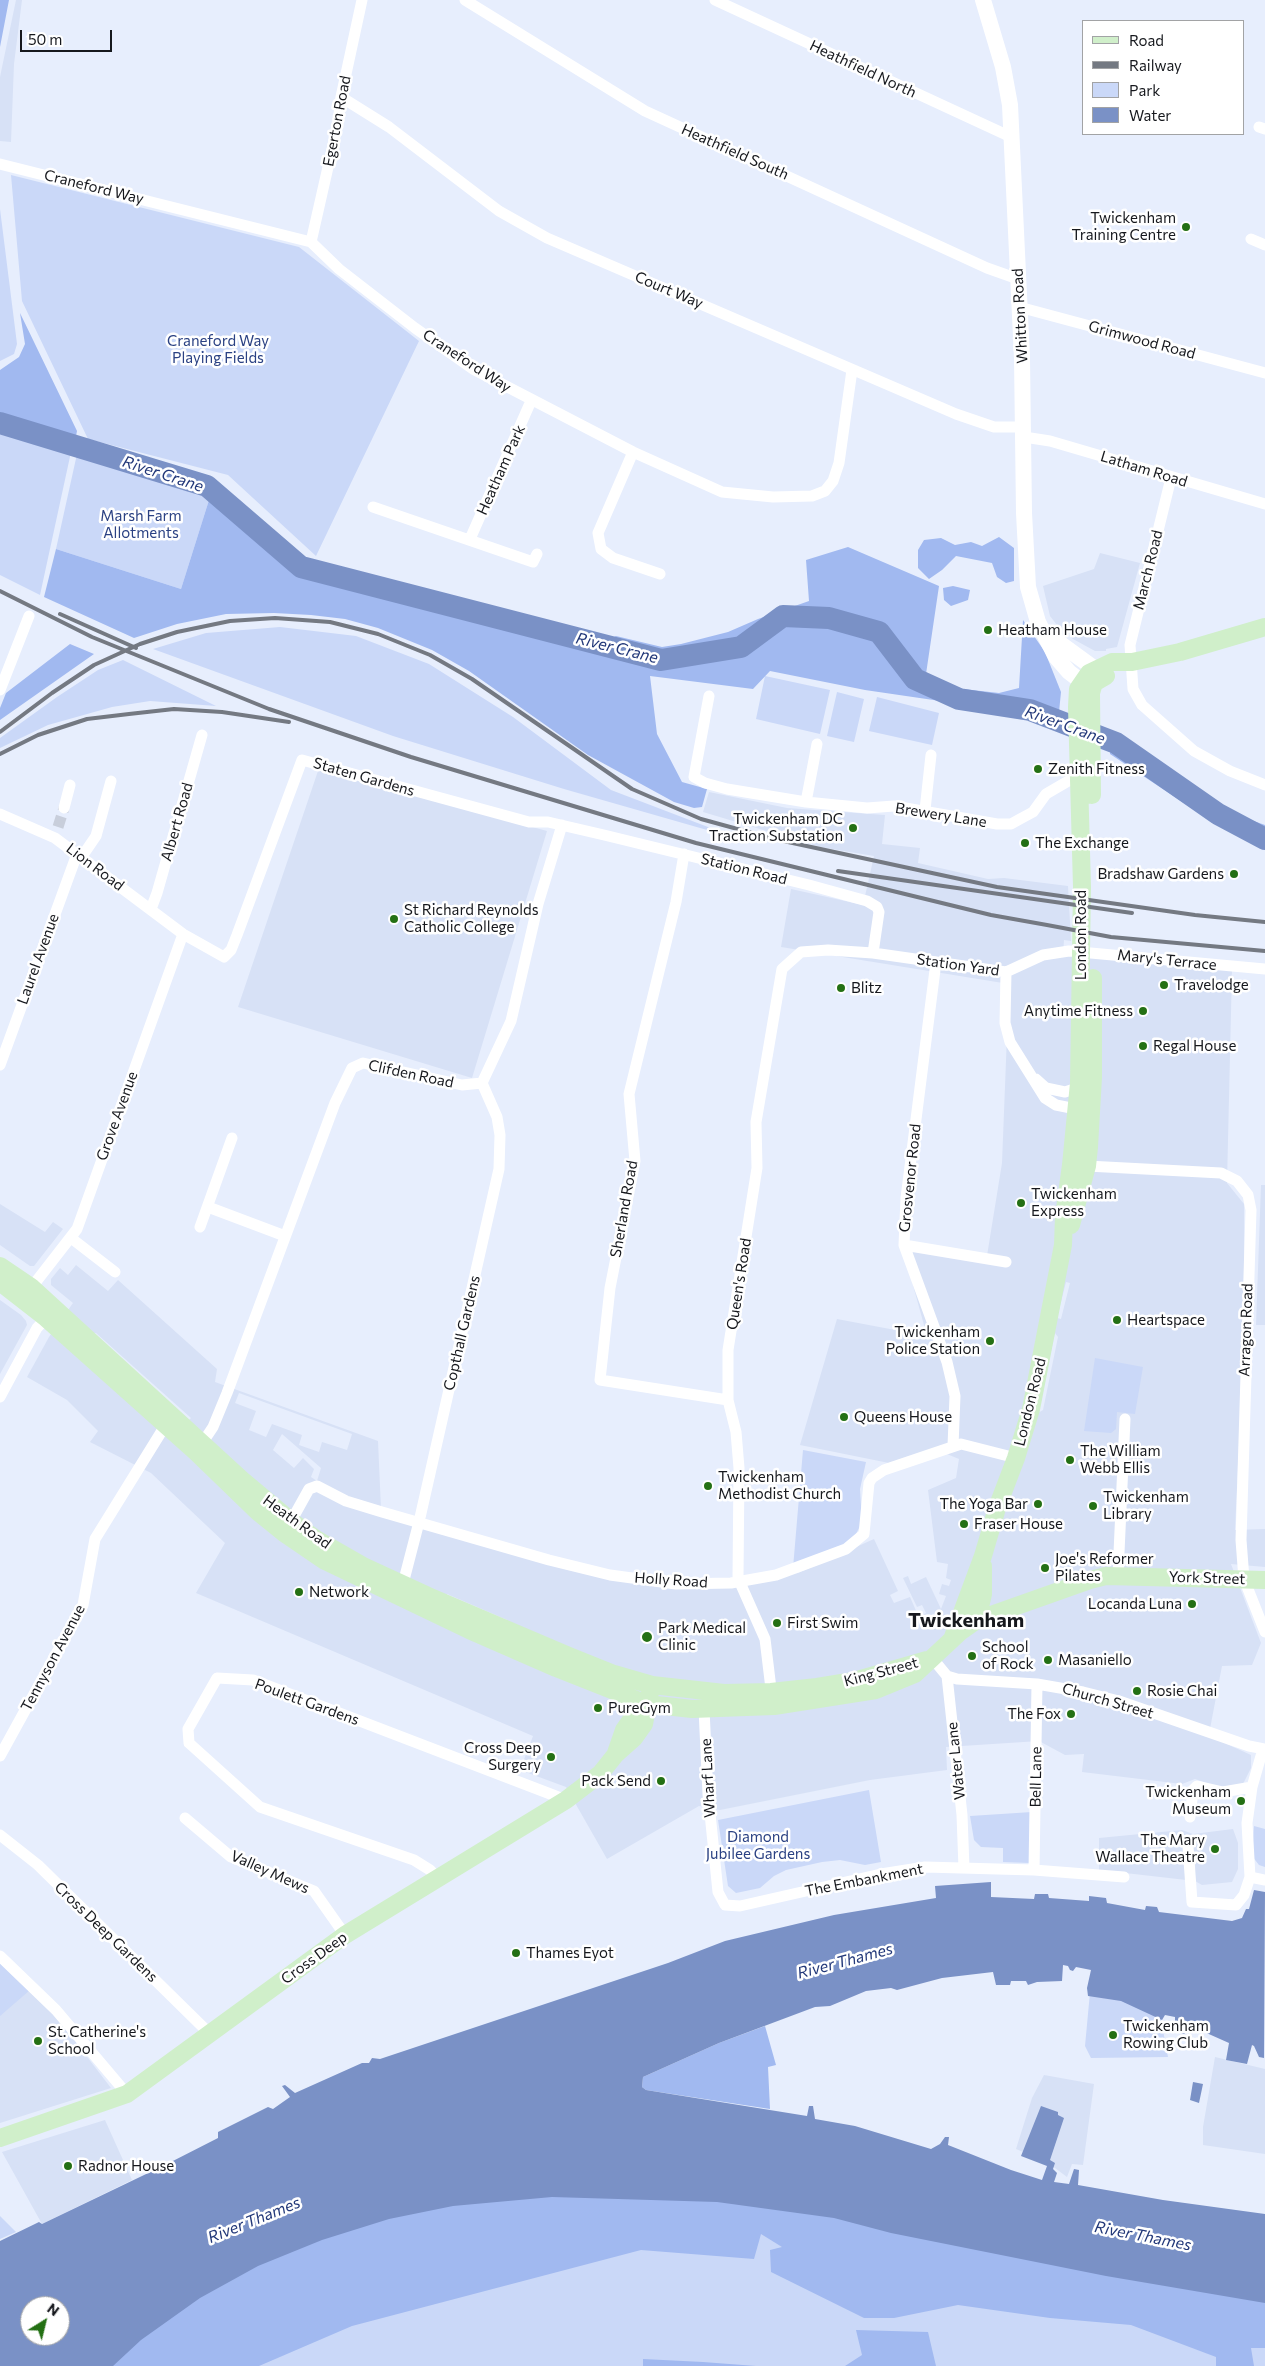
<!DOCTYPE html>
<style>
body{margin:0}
#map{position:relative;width:1265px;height:2366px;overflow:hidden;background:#e7eefd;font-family:Commissioner,sans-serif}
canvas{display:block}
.legend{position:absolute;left:1082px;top:20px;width:162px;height:115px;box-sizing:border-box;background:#fff;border:1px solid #a2a3a5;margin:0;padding:6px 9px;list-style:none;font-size:15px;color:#16181d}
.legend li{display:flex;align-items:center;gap:10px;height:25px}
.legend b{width:25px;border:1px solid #a2a3a5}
.north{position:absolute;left:20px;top:2296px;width:50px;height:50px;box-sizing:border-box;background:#fff;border:1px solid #a2a3a5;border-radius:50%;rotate:36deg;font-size:14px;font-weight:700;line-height:20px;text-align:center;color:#16181d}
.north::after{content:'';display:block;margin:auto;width:18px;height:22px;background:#247014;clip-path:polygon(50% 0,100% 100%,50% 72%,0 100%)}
.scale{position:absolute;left:20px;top:30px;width:92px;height:22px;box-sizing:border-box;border:2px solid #16181d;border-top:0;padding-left:6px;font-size:15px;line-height:18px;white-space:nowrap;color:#16181d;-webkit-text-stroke:4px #fff;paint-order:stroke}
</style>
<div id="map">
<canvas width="1265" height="2366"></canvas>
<ul class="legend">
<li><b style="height:6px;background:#d0efca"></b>Road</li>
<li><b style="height:6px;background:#747982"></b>Railway</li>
<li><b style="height:14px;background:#cad8f8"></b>Park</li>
<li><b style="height:14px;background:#7a91c6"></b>Water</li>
</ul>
<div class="north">N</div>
<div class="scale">50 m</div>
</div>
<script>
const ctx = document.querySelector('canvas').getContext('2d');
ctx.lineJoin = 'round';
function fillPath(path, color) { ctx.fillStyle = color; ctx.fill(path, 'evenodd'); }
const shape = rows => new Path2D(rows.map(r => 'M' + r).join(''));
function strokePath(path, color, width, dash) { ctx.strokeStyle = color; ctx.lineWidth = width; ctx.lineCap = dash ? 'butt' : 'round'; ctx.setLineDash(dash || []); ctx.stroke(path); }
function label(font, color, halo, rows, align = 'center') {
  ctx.font = font + ' Commissioner,sans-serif'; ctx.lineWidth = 5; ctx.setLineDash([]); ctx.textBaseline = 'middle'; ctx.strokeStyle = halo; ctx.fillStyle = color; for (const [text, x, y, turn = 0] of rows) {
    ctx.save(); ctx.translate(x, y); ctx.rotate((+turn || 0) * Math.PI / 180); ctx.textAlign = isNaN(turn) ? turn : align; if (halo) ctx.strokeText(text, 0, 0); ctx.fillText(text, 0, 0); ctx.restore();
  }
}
fillPath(shape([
 [16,0,22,0,14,64,11,142,0,141,0,77],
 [1100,553,1140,563,1117,647,1106,649,1106,651,1095,651,1073,639,1057,625,1050,616,1043,586,1094,569],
 [319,768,547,831,472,1078,238,1007],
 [709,792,787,808,885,815,882,844,920,848,918,863,988,879,1004,878,1068,886,1071,941,1064,940,1063,955,1232,970,1227,1183,1244,1204,1244,1337,1235,1530,1265,1529,1265,1567,1231,1564,1261,1643,1252,1665,1222,1666,1209,1734,1220,1741,1251,1755,1251,1768,1242,1786,1227,1790,1195,1779,1182,1784,1082,1772,1084,1754,1065,1755,1039,1741,946,1747,947,1770,870,1780,720,1810,699,1806,607,1859,566,1787,520,1770,533,1736,196,1593,225,1543,151,1473,90,1442,98,1431,67,1400,27,1377,49,1337,73,1303,51,1285,51,1279,60,1268,68,1275,76,1265,108,1291,118,1280,217,1369,215,1382,378,1441,381,1509,613,1573,678,1582,798,1573,874,1539,898,1591,890,1595,894,1603,910,1597,921,1622,924,1621,922,1615,926,1613,922,1605,917,1607,903,1578,908,1576,911,1584,926,1577,941,1609,946,1596,939,1594,942,1584,949,1586,951,1580,946,1578,948,1564,937,1562,928,1490,956,1478,959,1459,942,1452,889,1463,800,1445,837,1319,927,1336,903,1249,986,1262,1002,1163,1009,984,781,947,791,889,863,905,874,856,820,847,703,812],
 [1066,1282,1070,1283,1061,1319,1057,1318],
 [93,1333,96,1333,191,1418,189,1420],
 [1055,1333,1058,1337,1043,1410,1038,1413],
 [239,1393,352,1434,347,1450,322,1442,319,1452,299,1445,302,1435,272,1424,266,1437,249,1430,256,1411,235,1403],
 [282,1434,321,1468,317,1481,311,1477,314,1469,303,1458,294,1468,273,1450],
 [447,1594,507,1620,506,1623,446,1597],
 [1261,1185,1265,1185,1265,1325,1256,1325],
 [0,1204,45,1232,53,1222,63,1229,34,1266,30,1266,0,1245],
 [0,1300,21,1315,26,1321,27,1325,0,1374],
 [1233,1829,1238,1843,1238,1869,1232,1882,1202,1885,1195,1881,1099,1870,1099,1838,1182,1830,1193,1834],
 [0,1961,58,2019,111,2088,0,2123],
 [1215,2057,1265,2069,1265,2154,1203,2145,1203,2127],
 [1044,2075,1094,2084,1083,2165,1072,2164,1067,2177,1047,2162,1016,2149,1032,2098],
 [105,2120,132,2180,42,2224,2,2152]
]), '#d7e1f6');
fillPath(shape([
 [11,175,299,247,419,341,316,556,228,475,88,439,22,301],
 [0,209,17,344,14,354,0,361],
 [0,431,71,452,40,595,0,575],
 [77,454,197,491,209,500,181,589,56,549],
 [280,627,356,636,429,664,513,717,611,790,742,840,564,789,393,736,153,649,206,633],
 [123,660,216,706,150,701,112,707,48,725,0,748,0,738,57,697,98,670],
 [765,676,830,690,820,734,756,719],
 [837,692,864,699,854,742,827,736],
 [877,697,939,713,932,745,869,731],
 [1095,1358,1143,1367,1135,1414,1117,1412,1116,1429,1111,1433,1084,1431],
 [803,1450,866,1462,860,1489,862,1522,854,1538,832,1552,793,1568],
 [869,1790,881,1862,865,1865,840,1860,822,1862,786,1870,774,1876,760,1888,736,1893,728,1886,718,1820],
 [1032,1812,1030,1863,1003,1862,1003,1848,981,1847,974,1840,970,1816],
 [1254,1826,1265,1829,1265,1867,1259,1865,1252,1856],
 [0,1961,30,1990,0,2016],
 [1092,1971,1157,1998,1168,2057,1091,2058,1085,2046],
 [0,2216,16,2232,0,2239],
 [767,2218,1265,2304,1265,2366,126,2366]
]), '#cad8f8');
fillPath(shape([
 [0,0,9,0,0,47],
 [20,313,77,431,75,441,0,415,0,370,19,357,25,344],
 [209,500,300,572,595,646,616,636,662,647,681,644,728,632,758,619,809,601,806,560,848,547,939,586,926,674,935,680,963,689,999,693,1019,688,1023,620,1045,652,1061,692,1059,712,988,708,865,690,770,671,753,689,650,676,657,734,682,782,707,789,702,807,694,808,674,802,588,755,469,671,432,650,378,628,345,619,311,615,274,613,226,614,177,624,134,638,44,597,56,549,181,589],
 [999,537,1014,548,1014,581,1006,583,997,577,992,563,956,556,942,570,929,579,918,568,918,550,924,540,941,538,955,545,971,542,982,546],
 [953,586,970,590,968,600,951,606,944,600,943,588],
 [70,644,94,654,0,720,0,708,6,693],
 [1110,735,1136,747,1203,795,1231,813,1265,825,1265,844,1236,834,1217,825,1110,754],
 [765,2026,776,2065,768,2067,770,2109,646,2090,642,2087,643,2077,719,2043],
 [500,2193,770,2200,1265,2290,1265,2348,1251,2348,1254,2366,1216,2366,1216,2357,1131,2325,1050,2318,958,2305,894,2318,864,2318,771,2272,770,2250,782,2247,761,2234,754,2259,641,2250,352,2326,259,2366,106,2366,162,2314,266,2257,372,2214],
 [856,2330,928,2332,936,2366,845,2366,862,2355],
 [643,2359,703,2362,756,2366,643,2366]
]), '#a1b9f0');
fillPath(shape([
 [991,1882,991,1897,1034,1899,1035,1894,1048,1894,1049,1898,1089,1901,1089,1896,1106,1898,1107,1903,1145,1910,1146,1906,1157,1907,1159,1912,1232,1921,1242,1918,1246,1909,1249,1909,1254,1890,1265,1892,1264,2058,1259,2057,1254,2046,1252,2045,1247,2064,1226,2060,1229,2043,1193,2027,1184,2034,1175,2031,1175,2017,1165,2015,1162,2020,1121,2001,1088,1996,1087,1988,1091,1970,1076,1967,1073,1971,1070,1970,1068,1966,1063,1965,1062,1981,1037,1982,1028,1985,1026,1981,1011,1981,1010,1985,996,1985,993,1972,942,1978,897,1990,891,1988,866,1991,830,2006,815,2007,719,2043,643,2077,642,2087,646,2090,807,2116,809,2106,813,2106,815,2119,855,2126,931,2149,940,2144,945,2137,949,2137,948,2145,1011,2170,1042,2180,1047,2166,1021,2156,1041,2106,1058,2112,1058,2115,1064,2118,1050,2160,1055,2163,1053,2169,1057,2173,1054,2182,1069,2184,1074,2169,1079,2170,1078,2185,1163,2200,1265,2214,1265,2303,1106,2276,891,2233,834,2218,717,2202,552,2197,453,2206,389,2219,322,2240,258,2266,200,2298,141,2340,113,2366,0,2366,0,2241,39,2222,42,2224,167,2164,218,2138,218,2132,268,2107,273,2109,290,2097,282,2086,285,2085,295,2093,362,2063,369,2063,372,2058,380,2059,668,1963,725,1941,834,1915,936,1898,935,1886],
 [30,2306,60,2306,60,2336,30,2336],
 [1193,2082,1203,2084,1199,2103,1190,2100]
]), '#7a91c6');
strokePath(shape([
 [0,423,207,486,301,567,661,660,741,647,783,616,829,618,879,632,915,679,959,699,1030,710,1116,743,1218,814,1265,839]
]), '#7a91c6', 22);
strokePath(shape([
 [58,827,64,808]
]), '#c8cedb', 11, [11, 5.5]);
strokePath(shape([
 [465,0,645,111,987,268,1018,279],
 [715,0,1011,137],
 [341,97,389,127,499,211,547,238,956,414,994,427,1023,427],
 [1259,127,1265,129],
 [0,164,311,242,339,269,415,328,473,369,633,452,722,492,773,497,812,496,825,491,833,481,839,463,852,370],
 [1251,239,1265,245],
 [311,242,338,123,341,97,362,0],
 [1019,307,1265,373],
 [1024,437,1050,441,1265,504],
 [633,452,598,533,601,549,613,558,660,574],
 [1171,478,1130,645,1133,689,1142,705,1194,751,1230,771,1265,785],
 [373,507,533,562,537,554],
 [470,539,531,401],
 [0,690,29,616],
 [709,696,694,777,705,783,727,789,806,802,867,808,894,806,997,824,1011,824,1020,819,1033,812,1046,794,1070,780,1080,779],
 [806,802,817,744],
 [64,808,70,785],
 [925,810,931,755],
 [0,814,55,838,183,934,224,957,231,950,237,935,302,760,529,822,548,822,604,835,809,885,867,901,877,907,879,912,873,953],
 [684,854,676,902,629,1094,635,1161,610,1288,600,1380,728,1400],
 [81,858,96,836,111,781],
 [151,909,157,893,202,735],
 [936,962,906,1198,904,1245,947,1362,955,1396,953,1446],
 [1006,972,1005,1023,1010,1042,1045,1098,1056,1105,1076,1109],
 [0,1065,77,854],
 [1036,1079,1046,1088,1065,1092,1074,1089,1079,1083],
 [1087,1166,1221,1173,1237,1181,1248,1195,1251,1210,1241,1540,1244,1579,1265,1632],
 [208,1207,285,1236],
 [200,1227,232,1138],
 [71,1238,115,1272],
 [904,1245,1006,1262],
 [28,1292,77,1229,183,934],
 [0,1397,37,1328,51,1313],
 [203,1442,213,1427,227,1393,335,1103,352,1068,363,1063,462,1085,482,1083,511,1021,538,904,562,825],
 [289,1525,309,1489,317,1486,346,1501,382,1512,549,1560,610,1575,676,1584,731,1583,776,1575,846,1549,864,1534,869,1483,872,1478,884,1470,961,1444,1016,1458],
 [1118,1575,1125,1419],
 [400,1589,405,1576,419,1522,499,1169,500,1135,497,1117,482,1083],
 [933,1659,947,1676,962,1815,964,1868],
 [947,1676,957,1679,1037,1684,1083,1692,1119,1701,1249,1746,1265,1749],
 [772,1697,765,1639,738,1578,739,1468,736,1432,728,1400,728,1350,757,1168,756,1122,782,969,801,952,828,950,873,953,1006,972,1043,955,1069,951,1265,969],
 [704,1709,708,1794,718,1892,725,1905,740,1906,881,1874,925,1867,1034,1870,1124,1877],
 [0,1756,83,1605,95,1539,168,1421],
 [1190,1817,1193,1790,1197,1786,1223,1792,1252,1787],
 [185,1818,231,1857,314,1891,345,1935],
 [0,1835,38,1865,209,2033],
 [1188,1846,1192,1902,1236,1905,1244,1895,1250,1877,1247,1823,1252,1787,1263,1749],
 [1034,1870,1037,1684],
 [1250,1877,1265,1880],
 [438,1879,430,1870,414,1860,260,1807,189,1743,188,1729,217,1678,253,1680,566,1800],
 [0,1956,56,2010,127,2094]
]), '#fff', 11);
strokePath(shape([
 [983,0,1003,67,1010,105,1022,358,1024,513,1028,587,1038,622,1056,657,1069,672,1082,682,1092,685],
 [1043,631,1095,669,1098,679]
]), '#fff', 16);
strokePath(shape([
 [1092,795,1091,693,1094,683,1106,676],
 [1071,1225,1087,1166,1089,1147,1093,1077,1093,978],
 [0,1266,31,1287,242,1480,291,1521,316,1539,365,1567,428,1596,569,1656,614,1674,652,1685,724,1693,771,1692,817,1687,854,1681,927,1660],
 [0,1282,46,1318,196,1452,258,1512,284,1533,325,1561,469,1630,556,1668,647,1704,692,1709,774,1706,876,1690,915,1674,960,1632,977,1620,1090,1580,1106,1576,1265,1580],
 [977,1620,983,1594,983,1566],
 [953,1637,983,1556,997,1508,1016,1458,1031,1409,1063,1245,1064,1216,1071,1165,1079,1083,1082,887,1077,707,1078,689,1089,673,1112,662,1132,662,1180,652,1265,627],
 [616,1753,624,1730,636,1713,647,1704],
 [0,2138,127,2094,345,1935,566,1800,600,1774,616,1754,634,1738,644,1724,650,1692]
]), '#d0efca', 18);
strokePath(shape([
 [0,591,92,637,269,709,411,757,696,843,991,915,1047,925,1111,937,1265,951],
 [60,614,136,648],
 [0,732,52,693,94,665,140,644,177,632,230,621,275,618,330,622,378,634,430,655,472,679,632,789,701,819,774,839,997,887,1195,915,1265,922],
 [0,754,38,735,87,719,129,714,174,709,222,712,289,722],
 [838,871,1132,913]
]), '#747982', 4);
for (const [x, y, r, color] of [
 [1186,227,5,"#247014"],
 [988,630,5,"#247014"],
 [1038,769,5,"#247014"],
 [853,828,5,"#247014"],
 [1025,843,5,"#247014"],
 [1234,874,5,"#247014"],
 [394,919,5,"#247014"],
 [1164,985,5,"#247014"],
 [841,988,5,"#247014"],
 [1143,1011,5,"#247014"],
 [1143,1046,5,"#247014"],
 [1021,1203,5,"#247014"],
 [1117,1320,5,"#247014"],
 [990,1341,5,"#247014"],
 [844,1417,5,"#247014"],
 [1070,1460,5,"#247014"],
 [708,1486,5,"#247014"],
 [1038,1504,5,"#247014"],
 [1093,1506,5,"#247014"],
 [964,1524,5,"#247014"],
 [1045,1568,5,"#247014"],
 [299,1592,5,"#247014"],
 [1192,1604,5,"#247014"],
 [777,1623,5,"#247014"],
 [647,1637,6,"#247014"],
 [972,1656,5,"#247014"],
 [1048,1660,5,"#247014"],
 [1137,1691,5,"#247014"],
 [598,1708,5,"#247014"],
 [1071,1714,5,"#247014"],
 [551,1757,5,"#247014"],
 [661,1781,5,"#247014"],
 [1241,1801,5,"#247014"],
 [1215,1849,5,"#247014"],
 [516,1953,5,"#247014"],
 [1113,2035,5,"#247014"],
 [38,2041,5,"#247014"],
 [68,2166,5,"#247014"]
]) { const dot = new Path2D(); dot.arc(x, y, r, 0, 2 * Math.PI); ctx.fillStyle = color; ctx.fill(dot); strokePath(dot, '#fff', 2); }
label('15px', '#16181d', '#fff', [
 ["Heathfield North",863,69,25],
 ["Egerton Road",337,121,-79],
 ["Heathfield South",735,152,24],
 ["Craneford Way",94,187,14],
 ["Court Way",669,290,23],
 ["Whitton Road",1020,316,-93],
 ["Grimwood Road",1142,340,15],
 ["Craneford Way",467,361,33],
 ["Latham Road",1144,469,17],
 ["Heatham Park",501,470,-66],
 ["March Road",1148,570,-76],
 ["Staten Gardens",364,777,16],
 ["Brewery Lane",941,815,9],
 ["Albert Road",177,822,-74],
 ["Lion Road",95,867,37],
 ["Station Road",744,869,14],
 ["London Road",1081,935,-90],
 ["Laurel Avenue",38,959,-70],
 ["Mary's Terrace",1167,960,6],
 ["Station Yard",958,965,8],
 ["Clifden Road",411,1074,12],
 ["Grove Avenue",117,1116,-70],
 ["Grosvenor Road",910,1178,-84],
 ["Sherland Road",624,1209,-80],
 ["Queen's Road",739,1284,-81],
 ["Arragon Road",1246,1330,-88],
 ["Copthall Gardens",462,1333,-77],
 ["London Road",1030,1402,-76],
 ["Heath Road",297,1522,36],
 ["York Street",1207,1578,2],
 ["Holly Road",671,1580,4],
 ["Tennyson Avenue",53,1658,-62],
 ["King Street",881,1672,-15],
 ["Church Street",1108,1701,16],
 ["Poulett Gardens",307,1702,20],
 ["Water Lane",956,1761,-96],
 ["Bell Lane",1036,1777,-89],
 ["Wharf Lane",708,1778,-93],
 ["Valley Mews",270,1872,24],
 ["The Embankment",864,1880,-11],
 ["Cross Deep Gardens",106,1932,44],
 ["Cross Deep",314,1958,-36]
]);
label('15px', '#16181d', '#fff', [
 ["Twickenham",1176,218,"right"],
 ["Training Centre",1176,235,"right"],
 ["Heatham House",998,630],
 ["Zenith Fitness",1048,769],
 ["Twickenham DC",843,819,"right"],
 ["Traction Substation",843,836,"right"],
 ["The Exchange",1035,843],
 ["Bradshaw Gardens",1224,874,"right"],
 ["St Richard Reynolds",404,910],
 ["Catholic College",404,927],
 ["Travelodge",1174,985],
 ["Blitz",851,988],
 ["Anytime Fitness",1133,1011,"right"],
 ["Regal House",1153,1046],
 ["Twickenham",1031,1194],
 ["Express",1031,1211],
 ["Heartspace",1127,1320],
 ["Twickenham",980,1332,"right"],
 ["Police Station",980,1349,"right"],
 ["Queens House",854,1417],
 ["The William",1080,1451],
 ["Webb Ellis",1080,1468],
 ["Twickenham",718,1477],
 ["Methodist Church",718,1494],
 ["Twickenham",1103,1497],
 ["Library",1103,1514],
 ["The Yoga Bar",1028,1504,"right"],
 ["Fraser House",974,1524],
 ["Joe's Reformer",1055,1559],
 ["Pilates",1055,1576],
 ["Network",309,1592],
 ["Locanda Luna",1182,1604,"right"],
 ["First Swim",787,1623],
 ["Park Medical",658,1628],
 ["Clinic",658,1645],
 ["School",982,1647],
 ["of Rock",982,1664],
 ["Masaniello",1058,1660],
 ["Rosie Chai",1147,1691],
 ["PureGym",608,1708],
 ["The Fox",1061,1714,"right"],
 ["Cross Deep",541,1748,"right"],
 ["Surgery",541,1765,"right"],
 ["Pack Send",651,1781,"right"],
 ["Twickenham",1231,1792,"right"],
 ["Museum",1231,1809,"right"],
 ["The Mary",1205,1840,"right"],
 ["Wallace Theatre",1205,1857,"right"],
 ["Thames Eyot",526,1953],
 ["Twickenham",1123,2026],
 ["Rowing Club",1123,2043],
 ["St. Catherine's",48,2032],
 ["School",48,2049],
 ["Radnor House",78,2166]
], 'left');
label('15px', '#2a4183', '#fff', [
 ["Craneford Way",218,341],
 ["Playing Fields",218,358],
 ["Marsh Farm",141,516],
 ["Allotments",141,533],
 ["Diamond",758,1837],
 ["Jubilee Gardens",758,1854]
]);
label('italic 16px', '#223879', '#fff', [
 ["River Crane",163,474,18],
 ["River Crane",617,648,14],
 ["River Crane",1065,725,20],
 ["River Thames",845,1961,-15],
 ["River Thames",254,2220,-22],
 ["River Thames",1143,2236,11]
]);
label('bold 20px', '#16181d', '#fff', [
 ["Twickenham",966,1620]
]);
</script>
